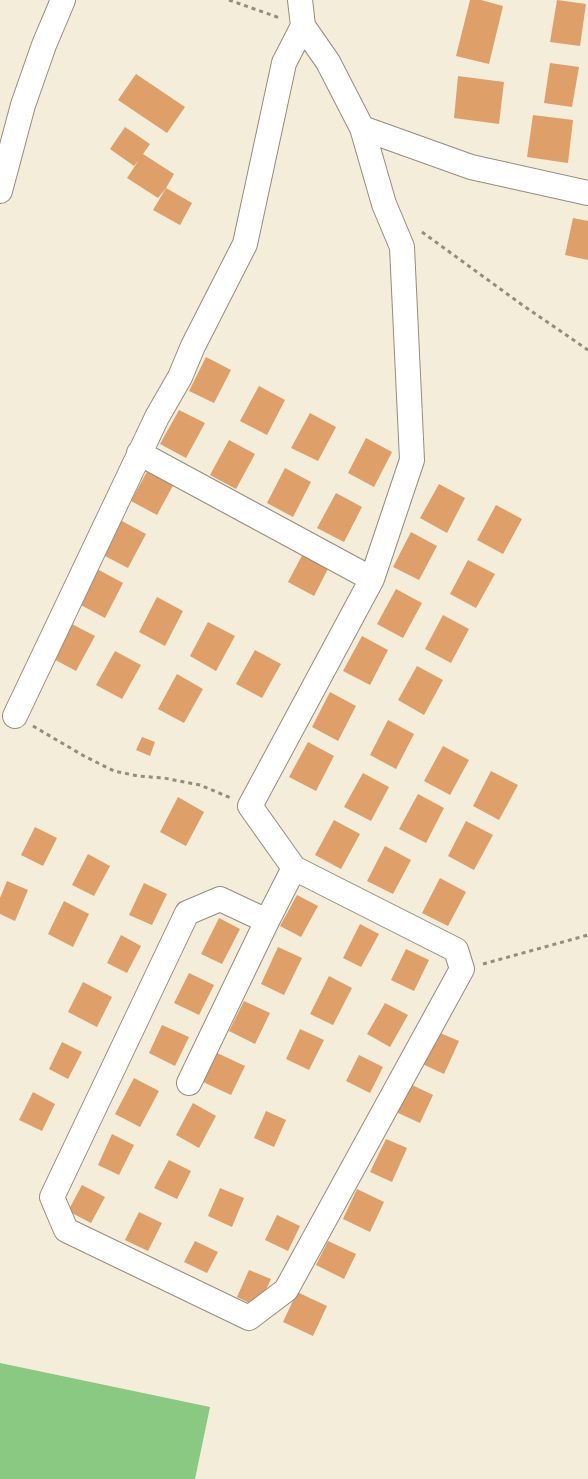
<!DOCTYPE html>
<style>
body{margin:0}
canvas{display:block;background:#f3edda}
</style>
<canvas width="588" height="1479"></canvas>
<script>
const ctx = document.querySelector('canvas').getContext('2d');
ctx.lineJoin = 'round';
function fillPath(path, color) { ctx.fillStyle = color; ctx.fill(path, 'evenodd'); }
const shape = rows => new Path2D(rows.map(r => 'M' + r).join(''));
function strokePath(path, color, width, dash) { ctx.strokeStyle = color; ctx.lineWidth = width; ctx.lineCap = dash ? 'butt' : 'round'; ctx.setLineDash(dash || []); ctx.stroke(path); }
fillPath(shape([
 [0,1363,210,1407,195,1479,0,1479]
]), '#89c981');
fillPath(shape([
 [470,0,481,0,503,6,489,64,456,56],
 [557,0,586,4,580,46,550,42],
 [550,63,579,67,572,107,544,103],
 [136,74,185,107,167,133,118,100],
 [458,76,504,82,499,124,454,118],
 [533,115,573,120,568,163,527,157],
 [125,127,150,144,143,154,174,174,166,188,192,203,180,225,153,210,166,188,158,198,127,178,139,160,134,166,110,149],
 [573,218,588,221,588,260,565,255],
 [206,357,231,370,214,403,189,391],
 [259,386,285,400,267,435,240,421],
 [179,410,205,423,186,458,160,444],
 [310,413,336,427,318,461,291,448],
 [366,438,392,452,374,487,348,473],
 [229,440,255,454,236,489,210,475],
 [150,466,176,480,157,515,131,501],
 [285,468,311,482,293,517,267,503],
 [439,484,465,498,447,533,420,518],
 [336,493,362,507,344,542,317,528],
 [496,505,522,519,503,554,477,540],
 [120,520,146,534,128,568,101,554],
 [411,532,437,546,419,580,393,567],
 [306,548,332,561,314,596,288,582],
 [468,560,495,574,476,608,450,594],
 [97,569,123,583,105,618,79,604],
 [396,589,422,603,403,638,377,624],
 [157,597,183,611,165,646,139,632],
 [443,615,469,629,451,663,425,649],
 [68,622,95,636,76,671,50,657],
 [208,622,235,636,216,671,190,656],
 [362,636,388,650,370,685,343,671],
 [255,650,281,664,262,698,236,684],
 [115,651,141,665,122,699,96,685],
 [417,666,443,680,424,715,398,700],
 [177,674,203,689,184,723,158,709],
 [330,692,356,706,338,741,312,727],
 [388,720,414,734,396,769,370,755],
 [142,737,155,742,150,756,136,750],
 [308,742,334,756,316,791,289,777],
 [443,746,469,760,450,795,424,781],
 [491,771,518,785,499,820,473,806],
 [363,773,389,787,371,821,344,807],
 [418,794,444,808,426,843,399,829],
 [178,797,204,812,186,846,160,832],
 [334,820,360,834,341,869,315,855],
 [466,821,493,835,474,870,448,856],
 [35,827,57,838,43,866,21,855],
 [385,846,411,860,393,894,367,881],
 [88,854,110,866,94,896,72,885],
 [440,878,466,892,448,926,422,913],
 [7,881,28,890,15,921,0,914,0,898],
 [144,883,167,894,152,925,129,915],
 [297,895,318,906,301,937,280,926],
 [64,901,89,914,73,947,48,934],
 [219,918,240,929,222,964,201,954],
 [360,924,379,934,361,967,343,958],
 [121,935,141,946,127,973,107,963],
 [278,947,302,958,284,995,261,984],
 [406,949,429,960,414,991,391,980],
 [189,973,214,985,199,1015,174,1003],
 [329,976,352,988,333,1025,310,1014],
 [83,982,112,997,97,1027,68,1012],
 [244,1001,270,1013,255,1044,229,1031],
 [385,1003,408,1015,390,1047,367,1034],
 [162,1025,189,1037,175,1066,149,1053],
 [300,1029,324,1040,309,1070,286,1059],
 [433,1030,459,1041,444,1074,418,1062],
 [62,1042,82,1052,68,1079,49,1069],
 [217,1053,245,1066,231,1095,203,1082],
 [359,1055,383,1067,370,1093,346,1081],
 [134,1078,159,1091,140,1127,115,1114],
 [410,1084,433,1095,420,1123,396,1112],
 [33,1092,55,1104,42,1131,19,1120],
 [193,1103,216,1116,199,1148,176,1135],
 [266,1111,286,1120,274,1147,254,1138],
 [112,1134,134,1145,119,1175,98,1165],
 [386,1139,407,1148,392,1182,370,1172],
 [169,1160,191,1171,177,1199,154,1188],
 [82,1185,105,1197,91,1223,68,1211],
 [220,1188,244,1198,232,1227,208,1216],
 [357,1189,384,1202,370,1232,343,1219],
 [139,1212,162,1223,148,1251,125,1240],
 [277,1215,300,1226,288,1251,265,1240],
 [195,1241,218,1252,207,1273,184,1262],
 [328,1241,356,1254,344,1279,316,1265],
 [249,1270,271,1279,258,1307,237,1297],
 [297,1292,327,1306,313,1336,283,1322]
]), '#de9f69');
const minor = shape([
 [362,128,471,167,588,193],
 [0,191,23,105,44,45,63,0],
 [139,453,372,579],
 [15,716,157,417,180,377,193,346,245,244,284,63,303,26],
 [267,921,220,899,187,913,52,1197,66,1230,249,1318,286,1290,462,969,456,950,294,868],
 [189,1083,267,921,294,868,250,806,372,579,412,460,402,247,384,204,362,128,328,62,303,26,300,0]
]);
strokePath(minor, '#978c7c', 26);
strokePath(shape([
 [229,0,280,18],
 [422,232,521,304,588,350],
 [33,726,84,756,114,771,138,776,164,778,200,785,231,798],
 [483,964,588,935]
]), '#978c7c', 3, [4, 4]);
strokePath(minor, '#fff', 24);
</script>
